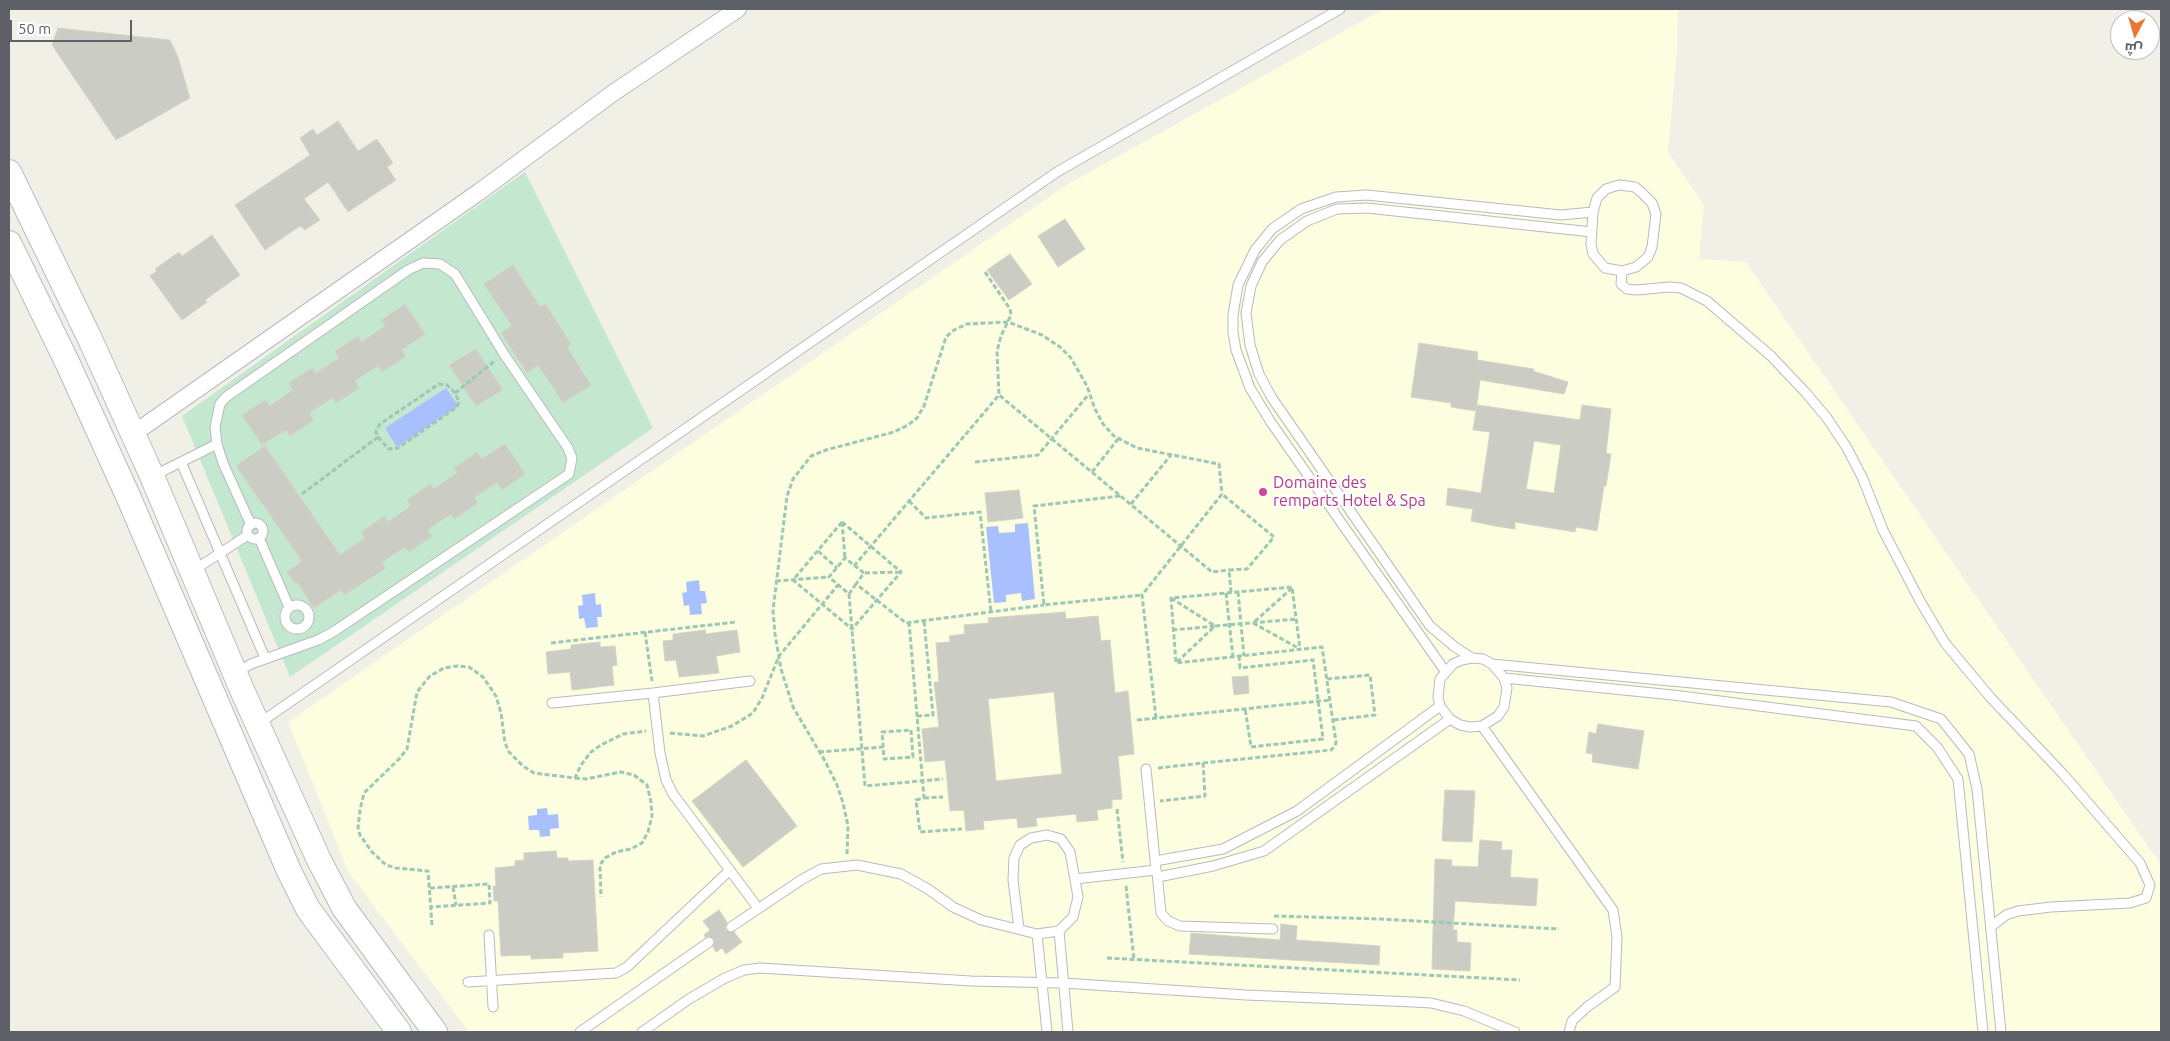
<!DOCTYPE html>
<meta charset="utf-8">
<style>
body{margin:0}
#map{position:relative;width:2170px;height:1041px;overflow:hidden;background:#f0f0e7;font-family:Ubuntu,Cairo,sans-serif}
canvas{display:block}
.frame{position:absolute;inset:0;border:10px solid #5e6067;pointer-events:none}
.north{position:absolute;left:2110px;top:10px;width:50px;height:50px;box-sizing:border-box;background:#fff;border:1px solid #bfbfc2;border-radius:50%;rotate:186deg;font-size:14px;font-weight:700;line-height:20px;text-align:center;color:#5e6067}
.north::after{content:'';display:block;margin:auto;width:18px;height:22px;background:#e87835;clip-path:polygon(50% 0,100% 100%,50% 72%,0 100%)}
.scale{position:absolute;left:10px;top:20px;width:122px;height:22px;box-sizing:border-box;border:2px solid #5e6067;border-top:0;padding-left:6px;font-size:15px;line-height:18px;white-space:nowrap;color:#5e6067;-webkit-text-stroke:4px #fff;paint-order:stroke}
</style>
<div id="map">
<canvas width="2170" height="1041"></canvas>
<div class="frame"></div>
<div class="north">ش</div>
<div class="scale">50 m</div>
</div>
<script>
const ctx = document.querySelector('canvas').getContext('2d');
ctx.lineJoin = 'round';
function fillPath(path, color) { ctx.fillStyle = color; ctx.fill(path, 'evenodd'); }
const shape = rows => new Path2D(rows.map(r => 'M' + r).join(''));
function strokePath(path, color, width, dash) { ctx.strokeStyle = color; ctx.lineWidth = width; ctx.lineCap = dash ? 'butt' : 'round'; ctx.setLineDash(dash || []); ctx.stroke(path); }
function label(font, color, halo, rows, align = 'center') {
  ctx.font = font + ' Ubuntu,sans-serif'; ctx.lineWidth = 4.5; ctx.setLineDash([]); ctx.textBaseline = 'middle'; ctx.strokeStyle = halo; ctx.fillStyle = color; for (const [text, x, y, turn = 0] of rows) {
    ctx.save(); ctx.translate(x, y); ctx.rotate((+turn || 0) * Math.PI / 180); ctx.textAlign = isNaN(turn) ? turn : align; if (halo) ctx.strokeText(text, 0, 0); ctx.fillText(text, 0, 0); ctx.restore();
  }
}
fillPath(shape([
 [1384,9,1678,9,1677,51,1668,152,1704,205,1699,259,1746,262,2161,865,2161,1032,469,1032,349,873,288,722,1068,184]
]), '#fcfedf');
fillPath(shape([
 [525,172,653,428,290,677,182,416]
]), '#c4e7cf');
fillPath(shape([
 [446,388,458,406,397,447,385,428],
 [1028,523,1035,599,1022,601,1021,593,1006,595,1006,602,994,603,986,527,998,526,999,533,1015,532,1015,524],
 [699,580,700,591,705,591,707,603,701,604,702,614,690,615,689,605,684,606,682,593,687,592,686,582],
 [595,593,596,605,601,604,602,617,597,617,598,627,586,628,584,618,579,619,578,606,583,605,582,595],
 [547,808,548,815,558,814,559,828,550,829,550,836,540,837,539,830,529,830,528,816,537,815,537,809]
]), '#a9c0fe');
const building = shape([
 [58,28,170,40,178,57,190,98,116,140,52,45,58,28],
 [338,121,358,151,377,139,393,163,387,167,396,180,348,212,328,182,304,199,320,220,305,230,300,226,265,250,235,205,310,155,300,138,313,129,317,135,338,121],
 [1065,219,1085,249,1058,267,1038,236,1065,219],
 [212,235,240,275,205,300,207,302,182,320,150,276,157,271,155,269,179,252,182,256,212,235],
 [1010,254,1032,284,1009,300,987,270,1010,254],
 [513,265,540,307,545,304,555,319,571,344,567,347,591,385,563,403,538,365,527,373,501,333,512,326,484,284,513,265],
 [405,304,425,334,402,350,406,356,382,372,378,366,355,381,359,388,336,403,332,398,309,413,314,420,290,436,286,430,262,445,242,415,265,400,270,406,293,390,289,383,312,368,316,373,339,358,335,351,358,336,362,342,385,326,381,320,405,304],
 [1419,343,1478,352,1477,360,1534,369,1533,371,1568,382,1564,394,1480,380,1476,411,1451,407,1451,403,1411,397,1419,343],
 [476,349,503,390,476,406,449,365,476,349],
 [1477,405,1580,420,1582,405,1611,409,1606,453,1611,454,1606,486,1604,486,1597,531,1576,527,1575,532,1515,522,1515,529,1495,526,1471,521,1473,509,1446,505,1448,488,1481,493,1490,432,1473,430,1477,405],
 [1534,441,1561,445,1554,493,1526,489,1534,441],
 [505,444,525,474,502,490,497,482,474,498,478,503,454,519,451,514,427,530,432,536,409,552,405,547,382,562,386,568,344,595,341,590,314,608,297,582,295,583,287,572,302,561,236,466,265,446,340,555,365,538,361,532,385,516,388,522,411,506,407,500,430,484,434,489,457,473,454,468,477,452,482,459,505,444],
 [1019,490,1023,518,988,522,985,493,1019,490],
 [1065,612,1066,619,1098,616,1101,641,1110,640,1115,693,1128,691,1134,754,1118,756,1122,799,1112,800,1112,808,1097,810,1098,820,1077,822,1076,814,1036,818,1037,826,1018,828,1017,818,983,821,984,829,966,831,964,810,950,811,945,760,925,762,922,729,939,727,934,682,939,682,936,643,950,642,949,636,965,634,964,625,989,623,988,618,1065,612],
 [1054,692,1062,774,996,781,988,699,1054,692],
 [705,630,706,634,737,630,740,652,716,656,719,673,679,677,676,660,665,661,663,641,673,640,673,634,705,630],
 [600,642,600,647,615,646,617,665,612,666,614,685,572,690,570,672,548,674,546,652,571,649,571,645,600,642],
 [1248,676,1249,693,1234,695,1232,677,1248,676],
 [1598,724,1644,731,1638,769,1592,762,1593,754,1586,753,1589,732,1596,734,1598,724],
 [746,760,797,826,743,867,692,801,746,760],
 [1445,790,1475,791,1472,842,1442,841,1445,790],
 [1480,840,1502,842,1501,850,1512,850,1510,877,1538,879,1536,906,1455,901,1453,930,1457,930,1457,942,1471,943,1470,971,1432,969,1435,859,1452,860,1451,866,1478,867,1480,840],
 [556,851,557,858,568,858,568,861,593,860,598,951,563,953,563,958,531,959,531,955,501,956,498,901,494,901,493,886,496,886,495,868,515,866,515,861,524,860,524,853,556,851],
 [719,910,727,922,725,927,726,931,734,932,742,942,726,954,722,948,716,952,713,947,715,942,714,938,709,936,705,937,704,935,710,930,703,921,719,910],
 [1281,924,1297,926,1296,940,1380,946,1379,965,1189,954,1191,933,1280,940,1281,924]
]);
fillPath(building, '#cbccc3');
strokePath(building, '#d5d5c5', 1);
const lane = shape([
 [1619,185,1635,187,1641,192,1652,203,1656,214,1652,247,1648,257,1636,267,1622,271,1605,268,1593,254,1591,244,1593,212,1597,198,1606,189,1619,185],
 [1622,271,1621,284,1627,289,1637,290,1669,287,1681,288,1707,301,1771,356,1806,393,1827,418,1847,448,1863,479,1883,530,1920,601,1945,643,1990,697,2063,774,2140,863,2150,885,2146,898,2130,903,2051,907,2018,911,2006,915,1992,926],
 [181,462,265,658],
 [153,476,217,444],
 '247 531a8 8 0 1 1 16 0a8 8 0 1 1-16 0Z',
 [259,538,289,607],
 [194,570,248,535],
 '285 617a12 12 0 1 1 24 0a12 12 0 1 1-24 0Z',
 [1472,658,1455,647,1430,626,1272,398,1259,374,1250,345,1246,313,1251,286,1262,262,1280,240,1307,221,1337,209,1367,208,1592,232],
 [1492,664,1504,678,1507,688,1504,707,1498,716,1482,726,1470,727,1460,725,1450,719,1440,706,1438,697,1440,679,1453,664,1462,660,1472,658,1483,659,1492,664,1891,702,1941,719,1969,754,1977,789,2001,1032],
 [1445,671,1270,421,1250,388,1236,350,1233,333,1233,315,1238,285,1255,250,1272,229,1301,209,1336,197,1367,195,1561,215,1593,212],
 [236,673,251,664,318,640,333,632,569,474,572,458,568,448,504,354,455,274,440,264,423,263,408,270,226,397,220,404,215,427,217,444,223,463,251,525],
 [1504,678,1673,695,1916,726,1937,747,1958,779,1983,1032],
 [750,681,653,693,660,753,666,780,673,794,758,908],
 [552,703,653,693],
 [258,724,1057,172,1340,9],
 [1482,726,1613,910,1617,937,1615,987,1587,1007,1572,1021,1569,1032],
 [1155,861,1223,849,1297,811,1440,706],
 [1157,873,1161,913,1168,921,1180,926,1273,929],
 [1158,877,1213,866,1264,851,1450,719],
 [1075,879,1156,870,1146,769],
 [731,927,801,880,821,869,857,865,901,874,928,889,953,907,981,920,1037,934,1059,931,1073,917,1078,897,1070,852,1061,839,1047,835,1031,838,1020,845,1014,858,1013,880,1019,929],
 [1059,931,1068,1032],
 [1037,934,1047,1032],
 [489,935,493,1007],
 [468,982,616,973,627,967,730,870],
 [580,1032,709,942],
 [642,1032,689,999,725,978,744,970,760,968,971,981,1063,983,1246,995,1413,1002,1431,1003,1464,1011,1515,1032]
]);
const street = shape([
 [133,434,479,192,613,93,738,9]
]);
const secondary = shape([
 [9,172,90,339,152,476,242,690,319,860,344,908,435,1032],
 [9,243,68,364,128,496,289,871,308,909,399,1032]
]);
strokePath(lane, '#b9bac0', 11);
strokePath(street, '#b9bac0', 18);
strokePath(secondary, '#babbc2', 26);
strokePath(shape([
 [985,272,1010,309,1011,315,1001,336,997,351,999,395],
 [455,393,447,385,439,384,380,424,376,431,377,436,389,449,398,448,457,407,459,402,455,393,496,360],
 [975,462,1038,455,1089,394],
 [1092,472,1118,439],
 [302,494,378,437],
 [1120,496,1034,506,1044,605,1142,595],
 [909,501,926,518,980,512,991,612],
 [1131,504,1171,455],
 [842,522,901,572,852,629,793,580,842,522],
 [842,522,845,558],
 [818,551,837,568],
 [854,566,999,395,1212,572,1229,570],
 [865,573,901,572],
 [776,581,829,577],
 [856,584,849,594,829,577,845,558,864,573,856,584,906,623,1044,605],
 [1292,588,1253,623,1300,649],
 [1238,592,1244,656],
 [1226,593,1233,657],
 [849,594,865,786,943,779],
 [1171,598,1215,626,1173,630],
 [909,622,924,798,916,800,920,832,962,829],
 [645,632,652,681],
 [551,643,736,622],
 [1239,656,1240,668,1313,660,1323,739,1251,747,1245,708],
 [1177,662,1215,626,1297,619],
 [1327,679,1370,675,1375,715,1333,720],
 [917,716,933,715,924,621],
 [1156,718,1142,595,1222,494,1274,537,1247,569,1229,570,1231,592],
 [1137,720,1330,700],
 [911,730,913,757,884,759,882,732,911,730],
 [670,733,703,736,732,726,753,713,762,698,779,656,838,585],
 [819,752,883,747],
 [1203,763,1331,750,1335,746,1336,742,1322,647,1176,663,1171,598,1292,587,1300,649],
 [1158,768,1203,763,1205,796,1160,801],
 [575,778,586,779,621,772,634,775,647,785,651,802,652,816,648,832,642,843,631,849,616,852,605,858,600,865,601,897],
 [924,798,943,797],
 [1117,809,1123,862],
 [847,854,848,826,843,803,837,785,825,761,793,707,781,669,775,634,773,610,787,496,793,479,811,456,826,450,894,432,908,425,917,418,924,406,946,337,954,330,967,324,1008,322,1042,335,1060,347,1071,358,1087,386,1095,409,1103,424,1114,436,1137,448,1219,464,1222,494],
 [1126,886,1134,960],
 [453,887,456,905],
 [430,888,489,884,490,903,431,907],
 [1274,916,1380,919,1559,929],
 [432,925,428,871,396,868,386,865,372,852,360,835,358,828,360,810,364,793,399,759,407,749,417,692,430,676,444,668,457,666,469,667,483,677,496,696,501,713,505,743,509,752,523,766,534,773,575,778,581,765,591,752,601,745,623,734,646,731],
 [1107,958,1520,980]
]), '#9dc8b6', 3, [5, 2.5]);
strokePath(lane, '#fff', 9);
strokePath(street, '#fff', 16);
strokePath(secondary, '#fff', 24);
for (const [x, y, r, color] of [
 [1263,492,5,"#d1479c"]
]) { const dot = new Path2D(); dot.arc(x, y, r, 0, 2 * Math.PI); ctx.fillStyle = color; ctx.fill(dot); strokePath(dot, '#fff', 2); }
label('16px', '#b23c85', '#fff', [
 ["Domaine des",1273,483],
 ["remparts Hotel & Spa",1273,501]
], 'left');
</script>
